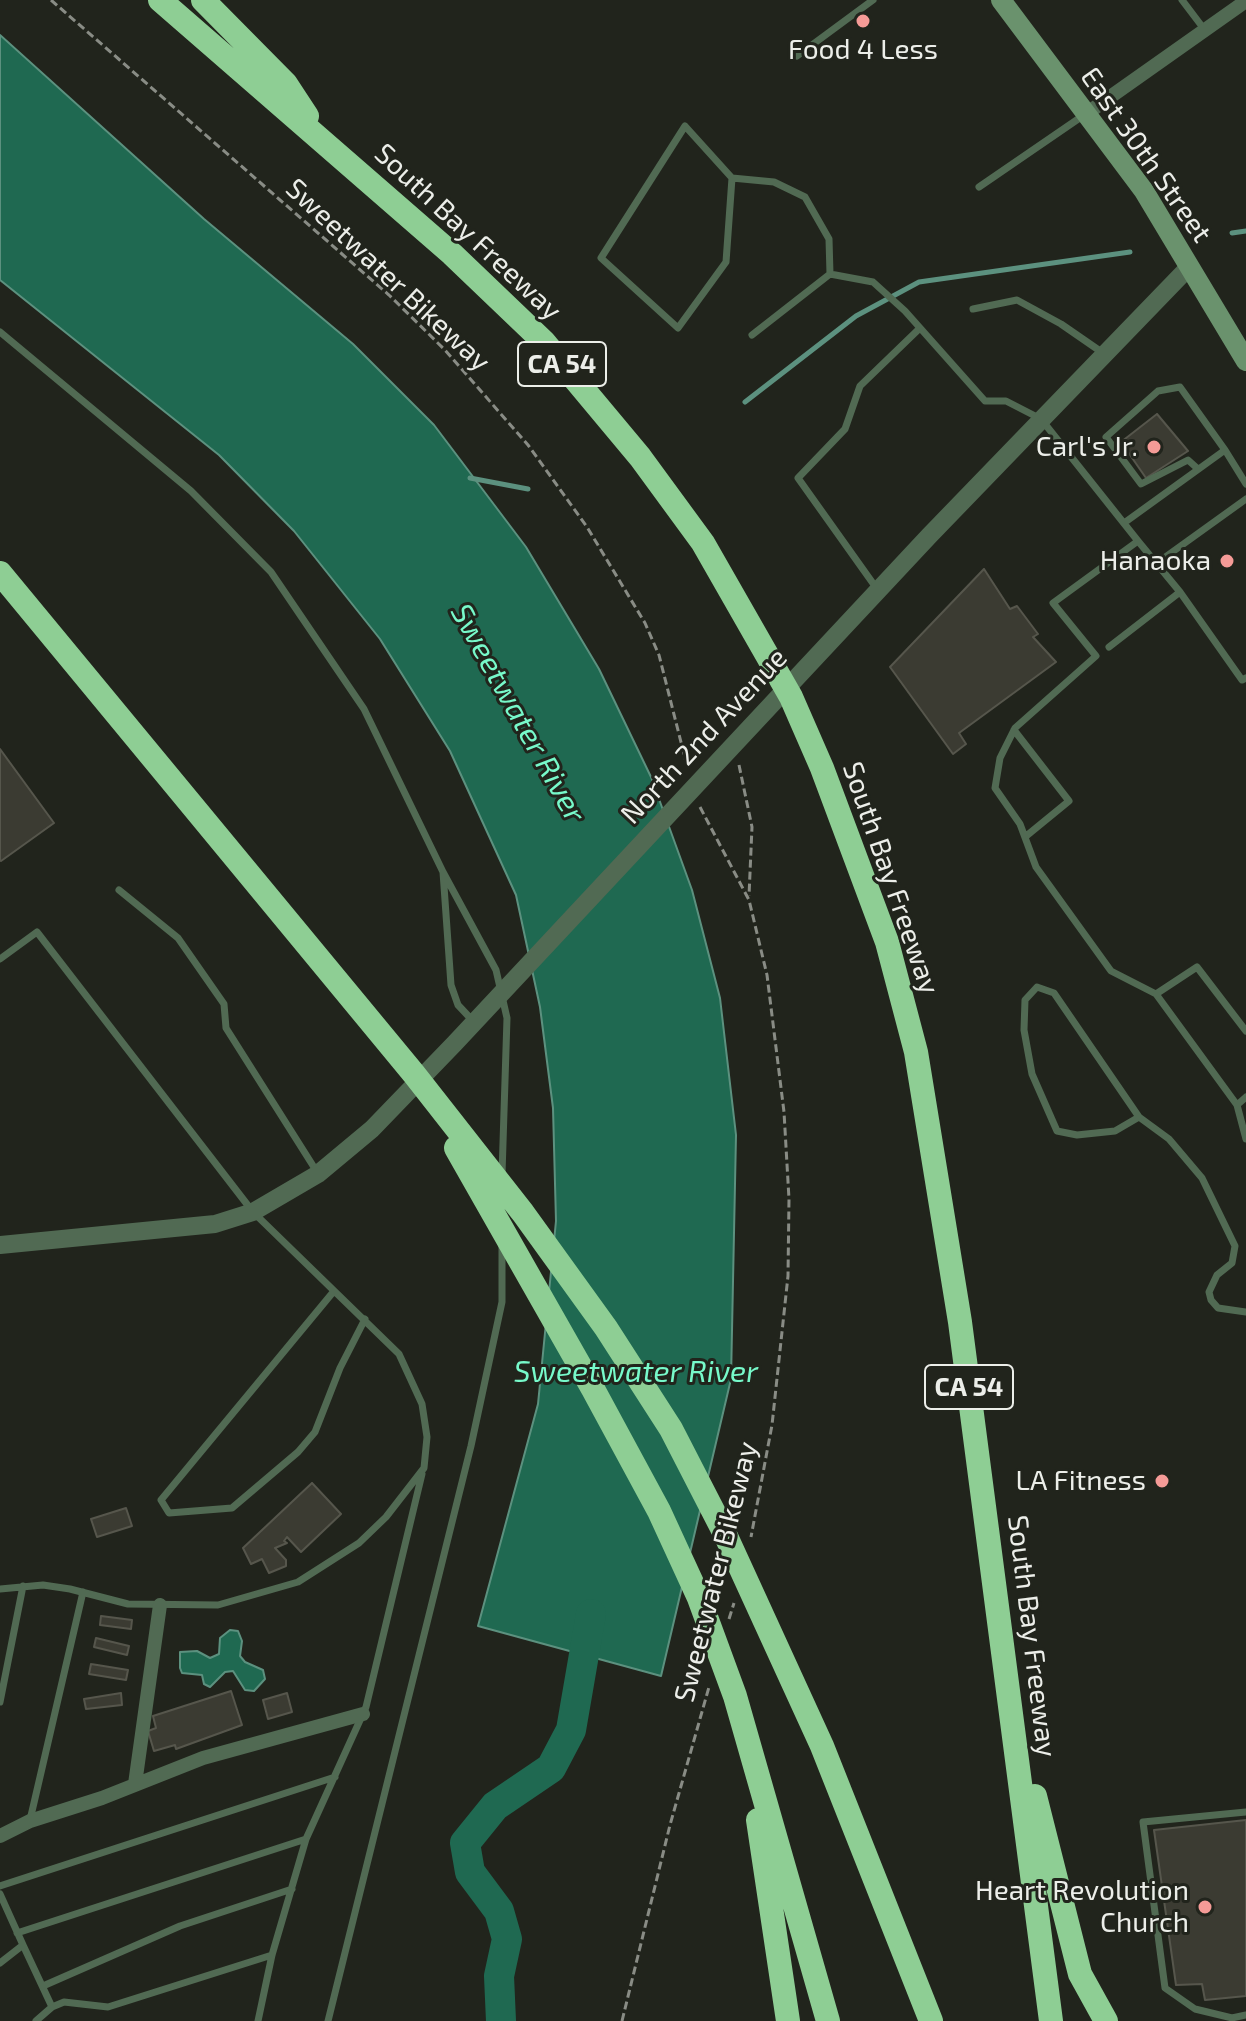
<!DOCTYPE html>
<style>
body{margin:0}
canvas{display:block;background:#21241c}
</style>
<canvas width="1246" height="2021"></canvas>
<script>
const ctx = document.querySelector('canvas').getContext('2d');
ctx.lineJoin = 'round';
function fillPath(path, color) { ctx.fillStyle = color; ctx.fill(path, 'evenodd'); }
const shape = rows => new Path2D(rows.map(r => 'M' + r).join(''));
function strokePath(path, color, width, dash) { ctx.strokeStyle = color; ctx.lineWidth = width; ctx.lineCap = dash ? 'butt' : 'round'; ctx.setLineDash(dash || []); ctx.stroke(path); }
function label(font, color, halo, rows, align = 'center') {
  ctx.font = font + ' "Exo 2",sans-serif'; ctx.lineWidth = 6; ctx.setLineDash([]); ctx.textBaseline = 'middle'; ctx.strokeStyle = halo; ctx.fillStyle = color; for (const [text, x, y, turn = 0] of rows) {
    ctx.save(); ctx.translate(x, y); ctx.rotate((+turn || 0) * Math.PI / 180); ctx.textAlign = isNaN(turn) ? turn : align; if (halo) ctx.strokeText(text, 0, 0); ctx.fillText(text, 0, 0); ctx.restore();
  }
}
const water = shape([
 [0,35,204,219,353,344,434,425,526,547,599,669,651,777,692,890,720,998,736,1135,731,1379,661,1676,478,1626,538,1404,556,1221,553,1108,540,1007,516,895,450,751,380,639,294,531,219,455,0,280,0,35],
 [230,1630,238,1631,242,1641,240,1656,245,1662,263,1670,265,1679,254,1691,245,1690,233,1671,225,1672,210,1687,204,1684,202,1675,182,1673,180,1668,180,1652,197,1651,210,1658,219,1654,220,1638,230,1630]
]);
fillPath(water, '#1f6951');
strokePath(water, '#5c917f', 2);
strokePath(shape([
 [1232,233,1246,231],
 [745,402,856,316,919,282,1130,252],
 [470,478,528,489]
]), '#5c917f', 5);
strokePath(shape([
 [501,2021,499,1976,507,1939,499,1911,470,1872,465,1843,495,1806,551,1768,571,1730,591,1614]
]), '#1f6951', 30);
const building = shape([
 [1157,414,1188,451,1146,478,1121,442,1157,414],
 [984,569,1010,609,1017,606,1038,634,1033,637,1056,662,959,733,966,744,953,754,890,667,984,569],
 [0,749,54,823,1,861,0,860,0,749],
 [312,1483,341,1514,301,1552,287,1537,284,1541,287,1543,275,1548,286,1560,286,1566,269,1573,262,1559,251,1564,243,1548,312,1483],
 [126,1508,132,1526,97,1537,91,1519,126,1508],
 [101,1616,132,1620,131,1629,100,1625,101,1616],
 [96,1638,129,1646,127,1655,94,1647,96,1638],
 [91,1664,128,1670,126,1680,89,1674,91,1664],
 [231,1691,242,1725,176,1749,175,1745,154,1751,148,1731,156,1728,153,1716,231,1691],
 [121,1693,122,1705,86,1709,84,1699,121,1693],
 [287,1693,292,1712,268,1719,263,1700,287,1693],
 [1246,1820,1246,1996,1205,2000,1202,1984,1176,1985,1154,1830,1246,1820]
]);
fillPath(building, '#3b3b32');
strokePath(building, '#56564c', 2);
strokePath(shape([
 [51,0,389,295,445,350,528,445,587,527,645,623,659,655,688,770],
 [739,765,752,827,749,896],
 [700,807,749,900,767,975,784,1112,789,1199,788,1276,772,1425,751,1537],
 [729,1619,734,1603],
 [622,2021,670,1825,709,1687]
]), '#898c85', 3, [8, 4]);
strokePath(shape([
 [1182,0,1204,29],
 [797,56,873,0],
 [732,178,726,262,678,328,601,258,685,126,732,178,774,182,805,197,829,239,830,274],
 [979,187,1084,115],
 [973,309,1017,300,1061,324,1103,353],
 [0,332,191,491,271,572,364,709,443,872,451,985,458,1005,473,1021],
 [752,335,830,274,873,282,905,311,985,401,1006,401,1041,419,1138,541,1053,603,1096,656,1015,728,1000,758,995,788,1020,824,1036,867,1111,971,1156,994,1237,1105,1246,1139],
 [1198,469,1188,460,1141,484,1106,437,1158,391,1180,387,1225,450],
 [1124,523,1225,450,1246,484],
 [1138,541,1180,592],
 [1157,563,1246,499],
 [877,589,798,478,845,429,860,386,920,328],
 [1109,647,1180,592,1242,680,1246,678],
 [1014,730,1069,801,1025,837],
 [443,872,496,970,507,1018,502,1174],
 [119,890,178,938,224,1004,226,1028,317,1172],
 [0,959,37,932,253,1212,399,1354,422,1404,427,1437,424,1468,386,1517,359,1543,298,1582,218,1605,128,1604,70,1589,43,1585,0,1589],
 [1156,994,1197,967,1246,1031],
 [1237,1105,1246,1097],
 [1139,1117,1115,1131,1077,1135,1057,1131,1032,1074,1024,1030,1025,1000,1037,987,1054,993,1139,1117,1169,1139,1202,1178,1235,1246,1232,1263,1217,1275,1209,1292,1211,1300,1218,1308,1246,1312],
 [334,1291,161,1500,169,1513,232,1508,298,1452,315,1432,340,1368,365,1319],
 [0,1702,23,1586],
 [1246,1812,1143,1822,1165,1988,1195,2009,1232,2018,1246,2015],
 [30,1820,83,1592],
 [0,1886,335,1777],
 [0,1894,23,1945,0,1963],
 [17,1933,306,1839],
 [23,1945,52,2007],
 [43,1986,180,1926,292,1889],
 [36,2021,52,2007,64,2002,108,2007,272,1955],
 [258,2021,272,1955,306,1839,366,1707,422,1474],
 [328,2021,471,1446,502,1302,502,1247]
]), '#516a53', 7);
strokePath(shape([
 [1086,114,1246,1],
 [135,1784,160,1605],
 [0,1836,30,1821,102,1798,203,1758,363,1714]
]), '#516a53', 14);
strokePath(shape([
 [0,1245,215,1224,253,1212,318,1174,372,1129,455,1043,929,536,1189,267]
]), '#516a53', 18);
strokePath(shape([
 [1001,0,1144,191,1246,361]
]), '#6a926d', 20);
strokePath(shape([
 [160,0,452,254,544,342,640,457,703,543,791,697,822,768,887,942,916,1052,960,1322,1051,2021],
 [203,0,286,84,307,116],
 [0,573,414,1074,523,1213,606,1328,671,1429,725,1534,822,1746,931,2021],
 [456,1148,593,1389,659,1511,699,1598,735,1696,828,2021],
 [1035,1796,1080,1974,1106,2021],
 [758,1820,788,2021]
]), '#8ece94', 24);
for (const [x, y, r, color] of [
 [863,21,8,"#f59b97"],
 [1154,447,8,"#f59b97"],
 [1227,561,8,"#f59b97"],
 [1162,1481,8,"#f59b97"],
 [1205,1907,8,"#f59b97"]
]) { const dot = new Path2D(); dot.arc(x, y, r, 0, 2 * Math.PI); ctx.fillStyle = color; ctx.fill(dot); strokePath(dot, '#21241c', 3); }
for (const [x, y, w] of [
 [562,364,88],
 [969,1387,88]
]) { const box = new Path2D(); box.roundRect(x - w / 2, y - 22, w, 44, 6); ctx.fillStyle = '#21241c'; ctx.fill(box); strokePath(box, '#eceee9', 2); }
label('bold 26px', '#eceee9', null, [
 ["CA 54",562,364],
 ["CA 54",969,1387]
]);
label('28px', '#eceee9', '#21241c', [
 ["Food 4 Less",863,50,"center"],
 ["Carl's Jr.",1138,447],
 ["Hanaoka",1211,561],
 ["LA Fitness",1146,1481],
 ["Heart Revolution",1189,1891],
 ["Church",1189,1923]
], 'right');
label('28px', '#eceee9', '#21241c', [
 ["East 30th Street",1146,155,55],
 ["South Bay Freeway",468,232,43],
 ["Sweetwater Bikeway",388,275,43],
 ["North 2nd Avenue",704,736,-47],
 ["South Bay Freeway",891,878,71],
 ["Sweetwater Bikeway",716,1572,-76],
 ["South Bay Freeway",1032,1636,83]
]);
label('italic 30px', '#77f9ca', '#21241c', [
 ["Sweetwater River",518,713,61],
 ["Sweetwater River",636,1372]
]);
</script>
